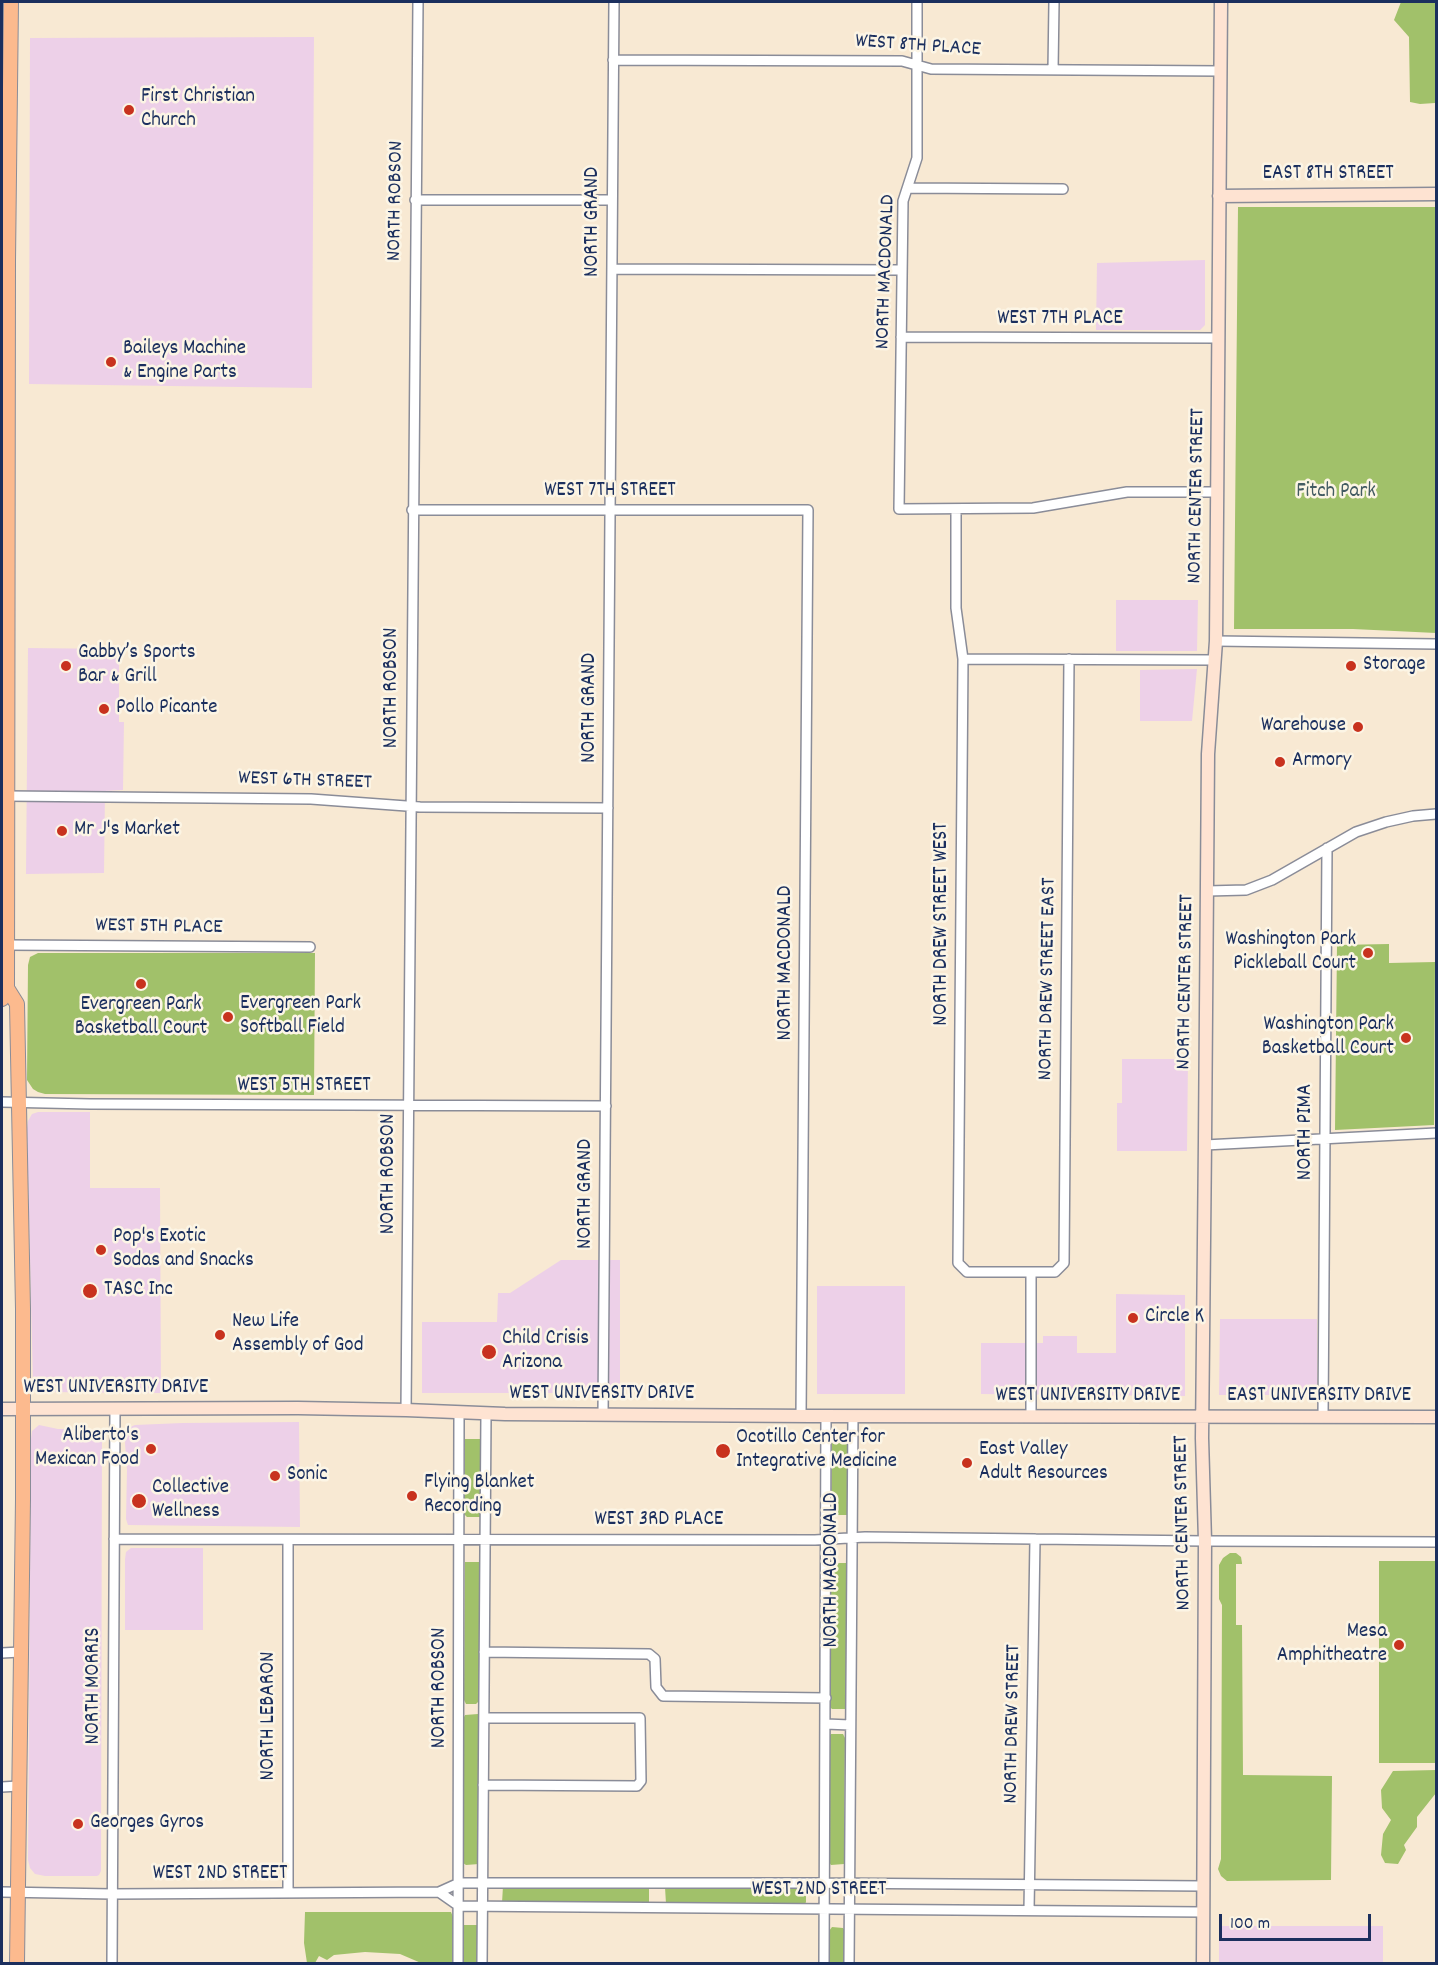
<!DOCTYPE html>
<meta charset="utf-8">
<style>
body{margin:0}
#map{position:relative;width:1438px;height:1965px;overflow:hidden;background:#f8e9d3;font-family:Dekko,sans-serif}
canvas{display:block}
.frame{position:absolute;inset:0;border:3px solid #1b2f5e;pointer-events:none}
.scale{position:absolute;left:1219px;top:1914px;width:152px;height:27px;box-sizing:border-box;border:3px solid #1b2f5e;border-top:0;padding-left:8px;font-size:18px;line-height:21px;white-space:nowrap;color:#1b2f5e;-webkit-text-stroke:4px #fcf5e5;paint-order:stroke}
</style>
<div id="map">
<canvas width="1438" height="1965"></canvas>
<div class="frame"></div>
<div class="scale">100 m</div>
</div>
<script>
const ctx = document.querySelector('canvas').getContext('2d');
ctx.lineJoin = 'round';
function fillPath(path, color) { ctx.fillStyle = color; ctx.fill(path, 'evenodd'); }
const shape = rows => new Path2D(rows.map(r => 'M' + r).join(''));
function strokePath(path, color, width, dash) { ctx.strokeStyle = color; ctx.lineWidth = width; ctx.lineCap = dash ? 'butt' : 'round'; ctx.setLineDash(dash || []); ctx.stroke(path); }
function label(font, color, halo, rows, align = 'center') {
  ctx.font = font + ' Dekko,sans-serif'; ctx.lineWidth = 5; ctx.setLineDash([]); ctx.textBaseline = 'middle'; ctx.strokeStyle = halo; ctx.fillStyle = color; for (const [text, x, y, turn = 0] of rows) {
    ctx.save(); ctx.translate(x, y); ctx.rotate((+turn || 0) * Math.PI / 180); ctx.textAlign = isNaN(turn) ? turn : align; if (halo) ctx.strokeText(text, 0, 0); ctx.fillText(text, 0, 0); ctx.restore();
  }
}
fillPath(shape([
 [314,37,312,388,29,384,30,38],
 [1205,260,1205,325,1200,330,1096,330,1097,263],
 [1116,600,1198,600,1197,651,1116,651],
 [28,648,119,649,119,722,124,722,123,790,105,791,104,873,26,874],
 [1197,669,1192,721,1140,721,1140,670],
 [1122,1059,1188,1059,1187,1151,1117,1151,1117,1103,1122,1103],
 [38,1112,90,1112,90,1188,160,1188,161,1393,47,1392,38,1390,33,1385,27,1128,28,1121,32,1114],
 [561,1260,620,1260,620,1393,422,1393,422,1322,497,1322,498,1293,510,1293],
 [817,1286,905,1286,905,1394,817,1394],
 [1116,1294,1185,1295,1185,1396,981,1394,981,1343,1043,1343,1043,1336,1077,1336,1077,1353,1116,1353],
 [1220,1319,1317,1319,1317,1395,1219,1395],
 [299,1422,300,1527,128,1525,126,1519,127,1470,125,1443,126,1434,130,1427,135,1425,183,1423],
 [39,1425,58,1429,91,1429,102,1435,101,1871,99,1875,97,1876,45,1876,35,1874,30,1868,28,1860,31,1439,32,1431],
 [131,1548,203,1548,203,1630,125,1630,125,1559,126,1552],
 [1219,1926,1383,1926,1383,1963,1219,1963]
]), '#edd0e8');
fillPath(shape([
 [1401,2,1436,2,1435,115,1435,103,1420,104,1410,102,1409,37,1394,20],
 [1238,207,1436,207,1436,633,1353,629,1234,629],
 [1389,944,1389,963,1435,962,1434,1125,1335,1130,1337,945],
 [38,953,315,953,314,1095,45,1094,38,1092,33,1089,27,1080,28,965,30,957],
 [465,1439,480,1439,481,1517,467,1517,464,1514],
 [832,1440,847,1440,847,1515,831,1515],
 [1230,1553,1236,1553,1241,1557,1242,1563,1242,1564,1236,1564,1236,1625,1242,1625,1243,1775,1332,1776,1331,1880,1227,1881,1221,1876,1218,1869,1221,1859,1222,1605,1219,1599,1219,1565,1223,1558],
 [1379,1561,1436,1561,1436,1763,1379,1763],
 [465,1562,479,1562,481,1565,479,1701,476,1704,466,1704,464,1700],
 [830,1563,846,1563,847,1568,846,1709,832,1709,829,1706],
 [478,1714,479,1864,466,1865,463,1863,464,1717,465,1715],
 [831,1734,843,1734,845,1738,844,1864,831,1865,828,1861,829,1737],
 [1436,1770,1436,1793,1417,1817,1417,1827,1404,1845,1406,1850,1398,1864,1385,1863,1381,1855,1383,1834,1391,1820,1382,1808,1381,1790,1393,1771],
 [503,1886,649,1888,649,1902,502,1903],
 [665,1887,803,1888,806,1890,806,1902,805,1904,666,1904],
 [305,1912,451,1912,453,1917,452,1963,421,1963,400,1954,365,1952,334,1955,327,1960,319,1956,315,1963,307,1963,304,1943],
 [464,1925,477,1925,480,1929,479,1963,462,1964],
 [832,1927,843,1928,845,1931,845,1963,829,1964,829,1931]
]), '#a1c16a');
const street = shape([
 [917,2,917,158,903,201,899,509,1033,508,1127,492,1217,492],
 [613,60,902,61,931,69,1221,71],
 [1053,70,1054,2],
 [908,188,1063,189],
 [415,200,612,200],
 [612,269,902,270],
 [901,337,1219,338],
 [956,509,956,608,963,659,958,1263,967,1272,1055,1272,1064,1263,1069,659],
 [412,510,808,510,801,1416],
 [1216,641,1436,644],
 [963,659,1215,660],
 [7,796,311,799,420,807,608,808],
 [1207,891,1246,890,1272,880,1356,832,1386,822,1413,816,1436,814],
 [7,945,310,947],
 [2,1102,90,1104,606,1106],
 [1205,1145,1436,1133],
 [1031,1272,1031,1416],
 [406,1410,418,2],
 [603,1414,614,2],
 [1323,1417,1327,848],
 [114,1539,815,1540,865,1537,1205,1541,1436,1542],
 [288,1540,288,1893],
 [484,1652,649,1654,655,1659,656,1687,663,1696,826,1698],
 [2,1653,20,1652],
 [826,1724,850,1725],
 [483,1785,637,1786,641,1781,640,1718,484,1718],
 [2,1787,18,1786],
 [2,1892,112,1894,439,1892,459,1883,825,1883,1203,1886],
 [439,1892,459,1906,1203,1912],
 [1029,1910,1035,1539],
 [112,1964,115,1408],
 [458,1964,459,1412],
 [482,1964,486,1414],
 [824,1964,826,1416],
 [849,1964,853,1416]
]);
const secondary = shape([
 [1219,196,1436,194],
 [2,1409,298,1408,406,1410,505,1414,811,1416,1436,1417],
 [1203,1964,1205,1541,1202,1438,1205,1141,1208,754,1216,641,1221,2]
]);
const primary = shape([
 [7,988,17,1004,23,1309,23,1499,17,1964],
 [2,999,7,988,8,261,11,2]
]);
strokePath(street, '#8a8c98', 12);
strokePath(secondary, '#8a8c98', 15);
strokePath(primary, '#8a8c98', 16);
strokePath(street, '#fff', 9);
strokePath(secondary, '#fee3d2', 12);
strokePath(primary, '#fcba8e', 14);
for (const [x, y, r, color] of [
 [129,110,6,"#c8321e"],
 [111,362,6,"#c8321e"],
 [66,666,6,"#c8321e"],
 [1351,666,6,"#c8321e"],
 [104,709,6,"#c8321e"],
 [1358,727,6,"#c8321e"],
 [1280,762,6,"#c8321e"],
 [62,831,6,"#c8321e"],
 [1368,953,6,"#c8321e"],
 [141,984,6,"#c8321e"],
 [228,1017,6,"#c8321e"],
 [1406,1038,6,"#c8321e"],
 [101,1250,6,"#c8321e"],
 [90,1291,8,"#c8321e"],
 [1133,1318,6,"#c8321e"],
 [220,1335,6,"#c8321e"],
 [489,1352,8,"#c8321e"],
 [151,1449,6,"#c8321e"],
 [723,1451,8,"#c8321e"],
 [967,1463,6,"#c8321e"],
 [275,1476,6,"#c8321e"],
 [412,1496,6,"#c8321e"],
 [139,1501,8,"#c8321e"],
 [1399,1645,6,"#c8321e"],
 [78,1824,6,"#c8321e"]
]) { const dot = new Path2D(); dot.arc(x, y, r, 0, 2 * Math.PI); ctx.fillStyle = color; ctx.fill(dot); strokePath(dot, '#fcf5e5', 2); }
label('21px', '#1b2f5e', '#fcf5e5', [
 ["WEST 8TH PLACE",918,47,4],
 ["EAST 8TH STREET",1328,175],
 ["NORTH ROBSON",397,201,-89],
 ["NORTH GRAND",594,222,-90],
 ["NORTH MACDONALD",887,272,-88],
 ["WEST 7TH PLACE",1060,320],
 ["WEST 7TH STREET",610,492],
 ["NORTH CENTER STREET",1198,496,-89],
 ["NORTH ROBSON",393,688,-90],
 ["NORTH GRAND",591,708,-90],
 ["WEST 6TH STREET",305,782,2],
 ["NORTH DREW STREET WEST",943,924,-90],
 ["WEST 5TH PLACE",159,928,1],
 ["NORTH MACDONALD",787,963,-90],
 ["NORTH DREW STREET EAST",1049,979,-89],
 ["NORTH CENTER STREET",1187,982,-89],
 ["WEST 5TH STREET",304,1087],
 ["NORTH PIMA",1307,1132,-90],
 ["NORTH ROBSON",390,1174,-90],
 ["NORTH GRAND",587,1194,-90],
 ["WEST UNIVERSITY DRIVE",116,1389],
 ["WEST UNIVERSITY DRIVE",602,1395],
 ["WEST UNIVERSITY DRIVE",1088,1397],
 ["EAST UNIVERSITY DRIVE",1319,1397],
 ["WEST 3RD PLACE",659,1521],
 ["NORTH CENTER STREET",1184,1523,-91],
 ["NORTH MACDONALD",833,1570,-90],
 ["NORTH MORRIS",95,1686,-90],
 ["NORTH ROBSON",441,1688,-90],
 ["NORTH LEBARON",270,1716,-90],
 ["NORTH DREW STREET",1014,1724,-89],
 ["WEST 2ND STREET",220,1875],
 ["WEST 2ND STREET",819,1891]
]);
label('21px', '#1b2f5e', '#fcf5e5', [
 ["First Christian",141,98],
 ["Church",141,122],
 ["Baileys Machine",123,350],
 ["& Engine Parts",123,374],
 ["Gabby’s Sports",78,654],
 ["Bar & Grill",78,678],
 ["Storage",1363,666],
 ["Pollo Picante",116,709],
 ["Warehouse",1346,727,"right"],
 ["Armory",1292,762],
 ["Mr J's Market",74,831],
 ["Washington Park",1356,941,"right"],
 ["Pickleball Court",1356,965,"right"],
 ["Evergreen Park",240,1005],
 ["Softball Field",240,1029],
 ["Evergreen Park",141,1006,"center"],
 ["Basketball Court",141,1030,"center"],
 ["Washington Park",1394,1026,"right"],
 ["Basketball Court",1394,1050,"right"],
 ["Pop's Exotic",113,1238],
 ["Sodas and Snacks",113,1262],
 ["TASC Inc",104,1291],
 ["Circle K",1145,1318],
 ["New Life",232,1323],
 ["Assembly of God",232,1347],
 ["Child Crisis",502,1340],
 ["Arizona",502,1364],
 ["Aliberto's",139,1437,"right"],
 ["Mexican Food",139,1461,"right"],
 ["Ocotillo Center for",736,1439],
 ["Integrative Medicine",736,1463],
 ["East Valley",979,1451],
 ["Adult Resources",979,1475],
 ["Sonic",287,1476],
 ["Flying Blanket",424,1484],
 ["Recording",424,1508],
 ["Collective",152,1489],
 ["Wellness",152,1513],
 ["Mesa",1387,1633,"right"],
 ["Amphitheatre",1387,1657,"right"],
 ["Georges Gyros",90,1824]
], 'left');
label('21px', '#435b62', '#fcf5e5', [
 ["Fitch Park",1336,493]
]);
</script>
